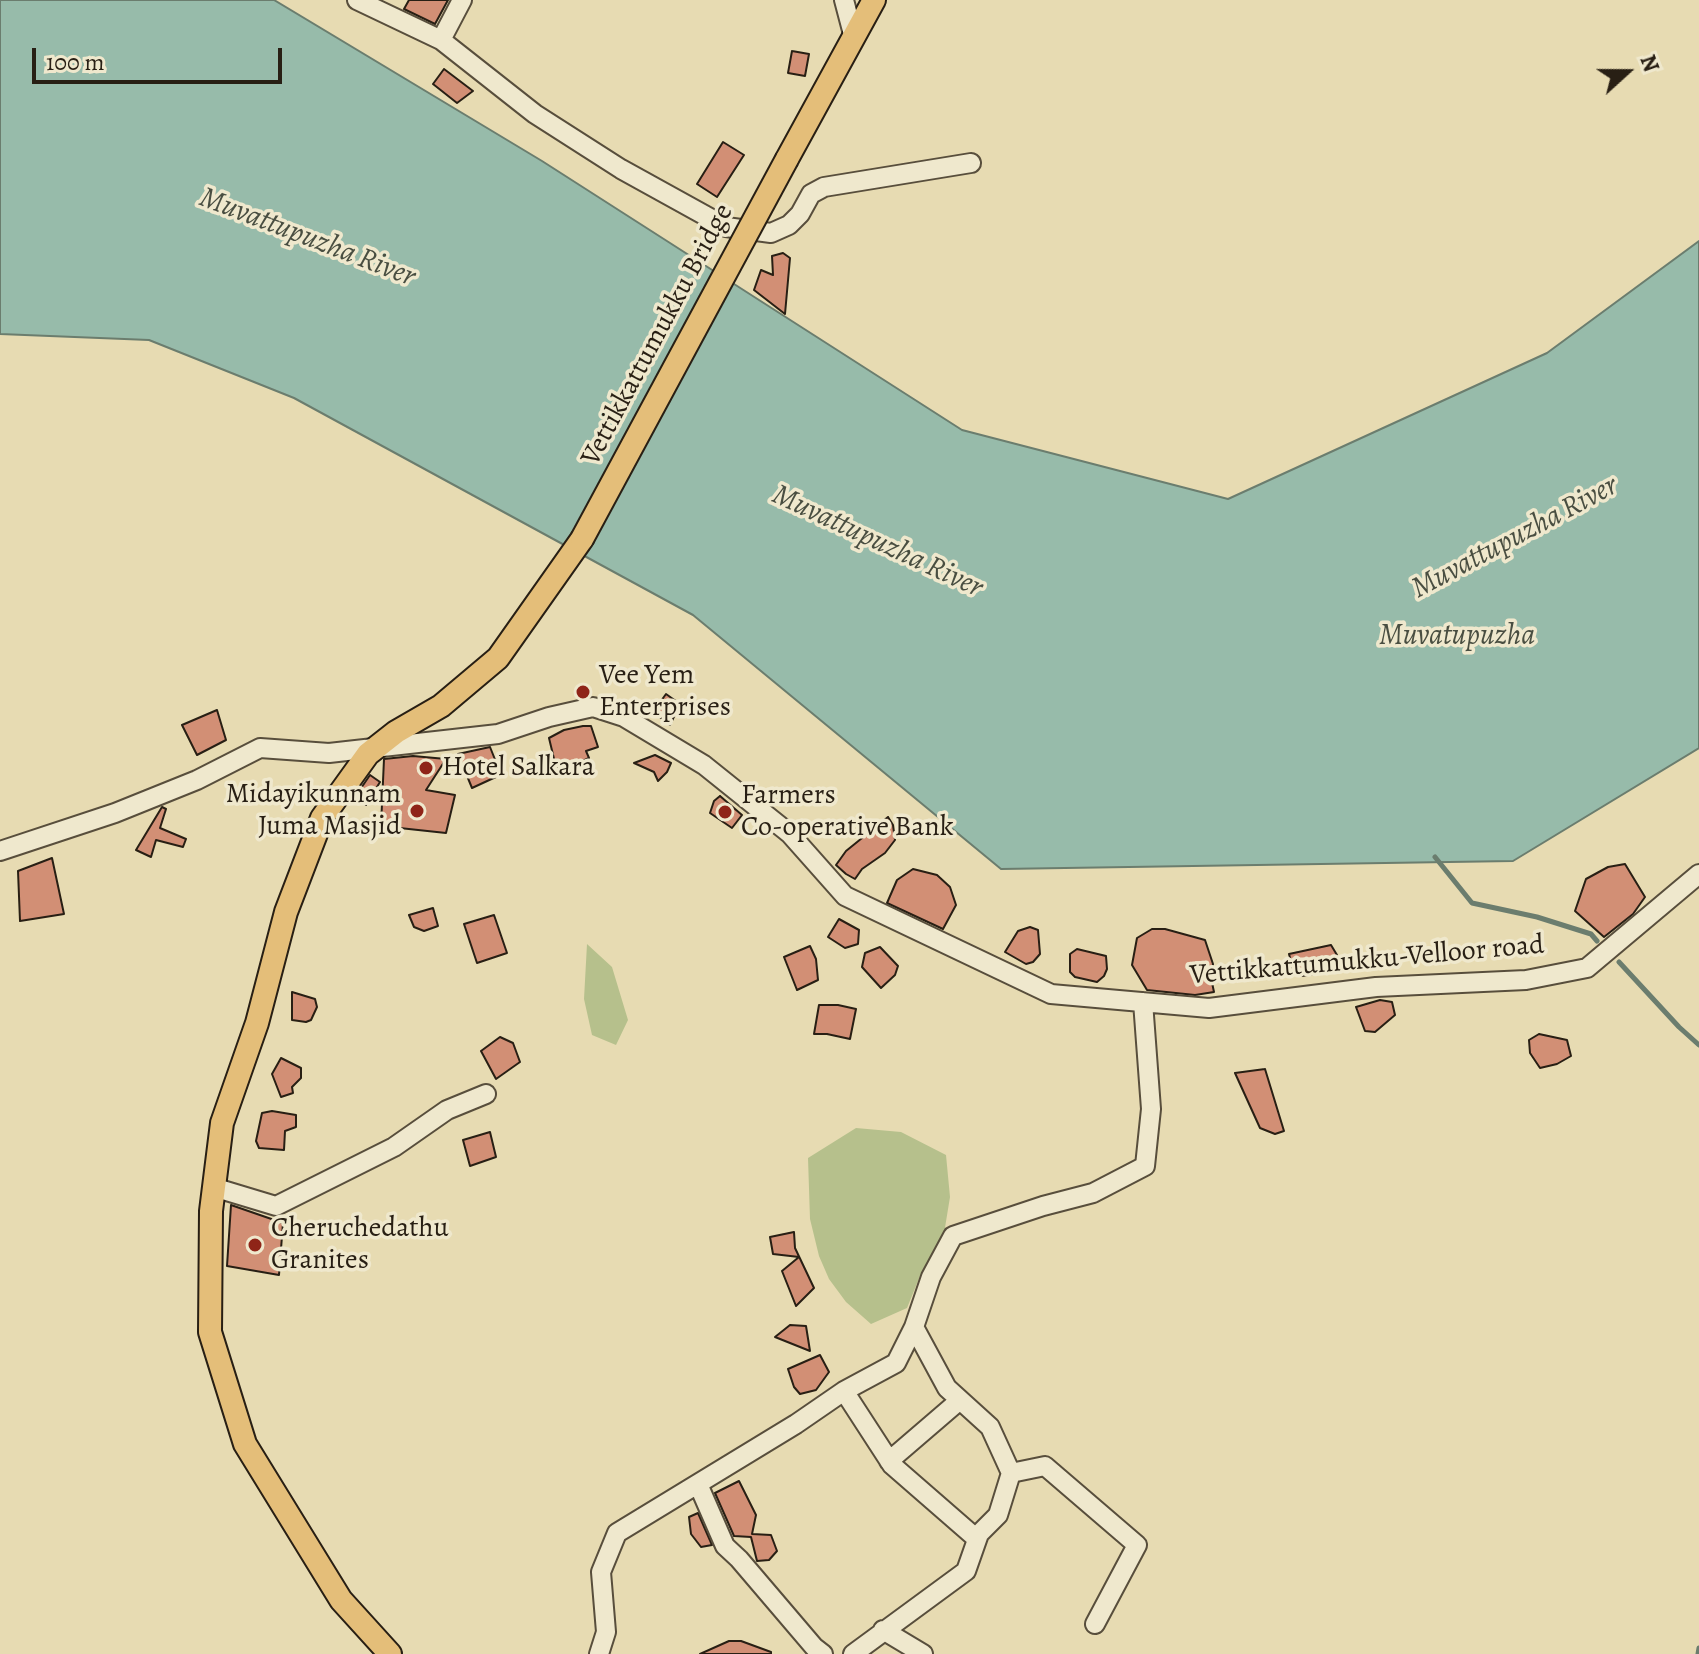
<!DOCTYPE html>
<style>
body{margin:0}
#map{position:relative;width:1699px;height:1654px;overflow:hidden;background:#e7dbb2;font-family:Alegreya,serif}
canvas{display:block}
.north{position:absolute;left:1587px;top:32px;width:80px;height:80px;-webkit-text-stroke:6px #efe8cd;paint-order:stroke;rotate:69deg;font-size:22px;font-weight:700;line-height:32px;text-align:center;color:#281f14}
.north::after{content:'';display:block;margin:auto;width:28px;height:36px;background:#281f14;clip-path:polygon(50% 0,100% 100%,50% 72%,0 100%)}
.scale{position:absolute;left:32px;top:48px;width:250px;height:36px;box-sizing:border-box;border:4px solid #281f14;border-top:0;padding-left:10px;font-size:24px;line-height:28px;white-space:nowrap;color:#281f14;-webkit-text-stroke:6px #efe8cd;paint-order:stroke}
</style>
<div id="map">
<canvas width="1699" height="1654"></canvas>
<div class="north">N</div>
<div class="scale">100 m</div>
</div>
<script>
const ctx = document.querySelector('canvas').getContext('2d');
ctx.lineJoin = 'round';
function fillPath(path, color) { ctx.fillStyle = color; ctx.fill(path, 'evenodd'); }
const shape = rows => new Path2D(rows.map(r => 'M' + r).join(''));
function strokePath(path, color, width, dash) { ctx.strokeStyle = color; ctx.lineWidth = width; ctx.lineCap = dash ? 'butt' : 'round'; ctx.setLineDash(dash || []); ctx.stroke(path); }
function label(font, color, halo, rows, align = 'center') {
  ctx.font = font + ' Alegreya,serif'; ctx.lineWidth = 7; ctx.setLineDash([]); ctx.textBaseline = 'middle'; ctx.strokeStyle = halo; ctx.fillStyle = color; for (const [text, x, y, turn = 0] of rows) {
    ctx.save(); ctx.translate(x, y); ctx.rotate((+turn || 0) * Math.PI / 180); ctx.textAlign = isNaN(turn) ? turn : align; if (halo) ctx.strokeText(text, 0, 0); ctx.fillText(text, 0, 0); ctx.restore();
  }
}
fillPath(shape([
 [587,944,612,967,628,1020,616,1045,592,1035,584,999],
 [856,1128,901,1132,946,1155,950,1197,941,1252,920,1276,907,1308,871,1324,846,1302,829,1279,819,1256,810,1219,808,1158]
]), '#b6c08c');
const water = shape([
 [0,0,274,0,542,161,962,430,1228,499,1547,353,1699,241,1699,748,1513,861,1001,869,693,615,294,398,149,340,0,334,0,0]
]);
fillPath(water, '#97bbaa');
strokePath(water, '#6b7d6e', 2);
strokePath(shape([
 [1435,857,1472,903,1537,917,1591,934,1597,941],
 [1619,962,1679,1027,1699,1045],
 [1698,1654,1699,1648]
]), '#6b7d6e', 5);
const building = shape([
 [409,0,448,0,435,24,404,9,409,0],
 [792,51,809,54,805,76,788,73,792,51],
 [444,69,473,91,457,103,433,84,444,69],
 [723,142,744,155,717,197,697,184,723,142],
 [783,253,790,258,785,314,754,290,761,270,773,275,772,256,783,253],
 [666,694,680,704,670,725,653,712,666,694],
 [217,710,226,740,197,755,182,725,217,710],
 [583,726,591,726,598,747,586,751,589,758,561,771,555,763,549,738,564,730,583,726],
 [490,747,498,767,498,776,472,788,458,754,490,747],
 [655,755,671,763,667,772,658,781,654,772,634,763,655,755],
 [413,756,446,759,426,790,455,795,446,833,381,826,384,759,413,756],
 [370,775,380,782,366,805,357,794,370,775],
 [720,796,742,815,732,828,710,813,714,801,720,796],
 [162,807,166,809,160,828,186,839,183,847,156,840,151,857,136,850,162,807],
 [888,817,893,825,895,840,885,853,862,869,855,879,846,874,836,865,846,851,888,817],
 [52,858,64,914,20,921,18,871,52,858],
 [1625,864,1645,897,1633,914,1604,937,1575,911,1586,879,1608,867,1625,864],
 [913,869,937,875,950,887,956,905,943,929,887,903,897,880,913,869],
 [433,908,438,926,424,931,414,927,409,915,433,908],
 [494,915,507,953,477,963,464,924,494,915],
 [839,919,859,930,858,944,845,948,828,937,839,919],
 [1030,927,1038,930,1040,954,1033,962,1026,964,1005,952,1018,931,1030,927],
 [1152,929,1165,929,1205,940,1213,964,1211,978,1214,992,1195,995,1147,990,1132,965,1137,938,1152,929],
 [1331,945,1337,955,1332,966,1325,972,1302,976,1294,973,1289,954,1331,945],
 [810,946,816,959,818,980,797,990,784,957,810,946],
 [880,947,898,966,895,975,881,988,862,967,865,953,880,947],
 [1077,949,1106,956,1107,969,1104,976,1097,982,1075,977,1070,972,1070,954,1077,949],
 [292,992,315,999,317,1007,311,1020,306,1022,292,1020,292,992],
 [1380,1000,1392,1002,1395,1015,1375,1032,1365,1031,1356,1007,1380,1000],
 [819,1005,838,1005,856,1009,850,1039,827,1034,814,1034,819,1005],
 [1539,1034,1567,1040,1571,1056,1557,1064,1540,1068,1530,1053,1529,1040,1539,1034],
 [500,1037,513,1043,520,1062,496,1079,481,1051,500,1037],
 [281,1058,301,1068,301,1078,292,1087,293,1093,281,1097,272,1074,281,1058],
 [1265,1069,1284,1131,1275,1134,1260,1128,1235,1073,1265,1069],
 [272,1111,296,1115,296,1127,285,1131,284,1150,259,1148,256,1141,262,1113,272,1111],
 [490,1132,496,1157,470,1166,463,1140,490,1132],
 [231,1205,283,1223,279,1275,227,1266,231,1205],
 [794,1232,795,1248,814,1288,796,1306,782,1271,799,1257,773,1254,770,1237,794,1232],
 [790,1325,806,1326,810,1351,775,1337,790,1325],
 [820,1355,829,1372,816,1390,800,1394,794,1387,788,1369,820,1355],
 [739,1481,756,1515,752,1534,771,1535,777,1551,769,1560,757,1561,751,1537,734,1536,715,1493,739,1481],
 [698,1513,712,1545,701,1547,691,1534,689,1517,698,1513],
 [729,1641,741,1641,771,1652,771,1654,700,1654,729,1641]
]);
fillPath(building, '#d28f75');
strokePath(building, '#281f14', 2);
const minor = shape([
 [357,0,441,40,535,114,621,169,726,227,771,233,789,225,800,214,811,194,824,187,971,163],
 [844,0,854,38],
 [441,40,462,0],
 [0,851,115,813,197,780,260,748,329,753,498,734,549,717,593,707,624,717,704,765,790,834,845,896,1051,994,1209,1008,1376,987,1526,980,1587,968,1699,874],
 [213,1187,276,1206,394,1147,447,1110,486,1094],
 [844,1391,892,1465,977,1539],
 [889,1461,960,1400],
 [1011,1473,1045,1466,1137,1545,1095,1624],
 [698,1484,725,1546,739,1559,814,1647,823,1654],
 [883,1630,923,1654],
 [599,1654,606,1632,601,1572,617,1533,796,1424,844,1391,896,1363,914,1327,931,1277,953,1236,1043,1206,1093,1193,1145,1166,1151,1109,1143,1002],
 [853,1654,966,1571,979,1534,998,1515,1011,1473,990,1427,947,1388,914,1327]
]);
const major = shape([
 [787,159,874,0],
 [390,1654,341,1600,245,1444,210,1332,211,1211,222,1123,257,1023,286,912,322,818,368,754,396,732,441,706,498,658,582,539]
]);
strokePath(minor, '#584e3c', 22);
strokePath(major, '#281f14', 26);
strokePath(minor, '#efe8cd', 18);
strokePath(major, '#e4be79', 22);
const majorBridge = shape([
 [582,539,787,159]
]);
strokePath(majorBridge, '#281f14', 26, []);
strokePath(majorBridge, '#e4be79', 22);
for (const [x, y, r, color] of [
 [583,692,8,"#8f2418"],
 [426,768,8,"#8f2418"],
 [417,811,8,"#8f2418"],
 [725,812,8,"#8f2418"],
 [255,1245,8,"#8f2418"]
]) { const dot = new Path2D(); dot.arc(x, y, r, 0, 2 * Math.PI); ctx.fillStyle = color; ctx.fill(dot); strokePath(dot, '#efe8cd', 3); }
label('28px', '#281f14', '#efe8cd', [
 ["Vettikkattumukku Bridge",658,335,-62],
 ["Vettikkattumukku-Velloor road",1367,961,-5]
]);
label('28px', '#281f14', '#efe8cd', [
 ["Vee Yem",599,676],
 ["Enterprises",599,708],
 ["Hotel Salkara",442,768],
 ["Midayikunnam",401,795,"right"],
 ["Juma Masjid",401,827,"right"],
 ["Farmers",741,796],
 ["Co-operative Bank",741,828],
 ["Cheruchedathu",271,1229],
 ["Granites",271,1261]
], 'left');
label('italic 30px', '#494e41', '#efe8cd', [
 ["Muvattupuzha River",307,238,21],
 ["Muvattupuzha River",1515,538,-28],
 ["Muvattupuzha River",877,542,25],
 ["Muvatupuzha",1457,637]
]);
</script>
